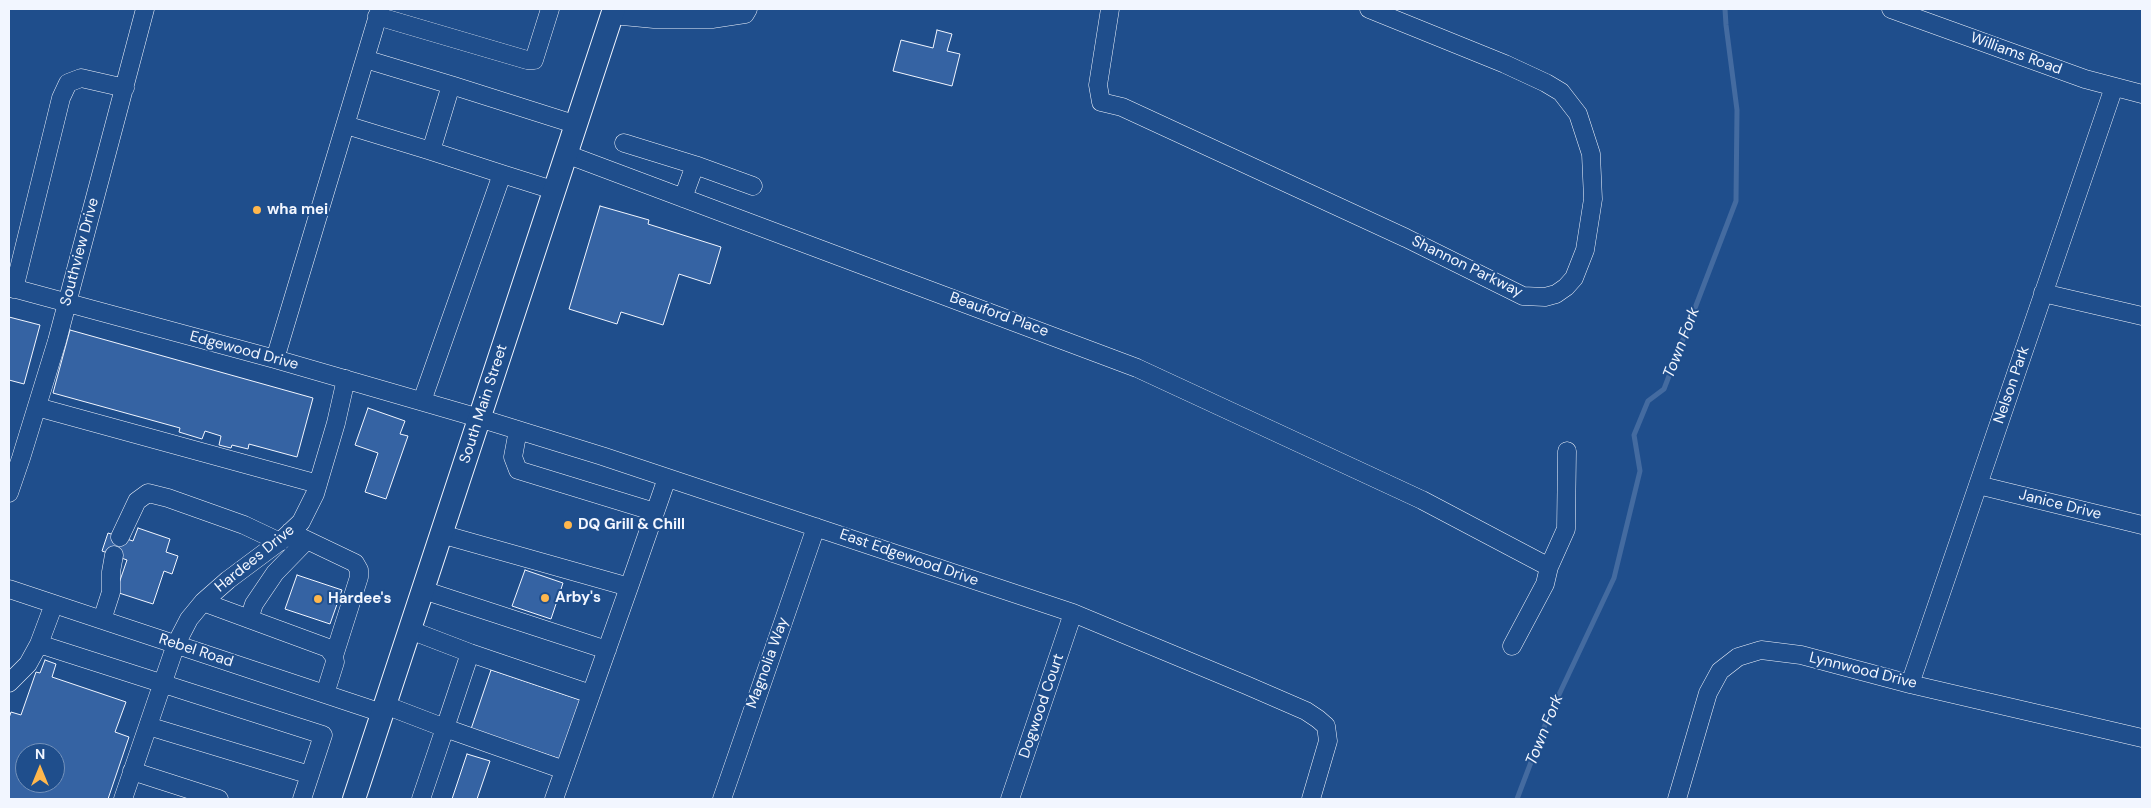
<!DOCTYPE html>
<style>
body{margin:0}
#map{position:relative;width:2151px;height:808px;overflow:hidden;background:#1f4e8c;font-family:"DM Sans",sans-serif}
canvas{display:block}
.frame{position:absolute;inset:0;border:10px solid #f2f6ff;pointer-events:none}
.north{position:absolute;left:15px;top:743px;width:50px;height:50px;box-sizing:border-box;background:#1f4e8c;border:1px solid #7391ba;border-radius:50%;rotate:0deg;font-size:14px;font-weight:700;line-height:20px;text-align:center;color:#f2f6ff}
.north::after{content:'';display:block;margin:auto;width:18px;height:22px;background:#ffb74d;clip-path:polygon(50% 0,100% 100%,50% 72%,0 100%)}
</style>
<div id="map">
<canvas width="2151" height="808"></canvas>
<div class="frame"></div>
<div class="north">N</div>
</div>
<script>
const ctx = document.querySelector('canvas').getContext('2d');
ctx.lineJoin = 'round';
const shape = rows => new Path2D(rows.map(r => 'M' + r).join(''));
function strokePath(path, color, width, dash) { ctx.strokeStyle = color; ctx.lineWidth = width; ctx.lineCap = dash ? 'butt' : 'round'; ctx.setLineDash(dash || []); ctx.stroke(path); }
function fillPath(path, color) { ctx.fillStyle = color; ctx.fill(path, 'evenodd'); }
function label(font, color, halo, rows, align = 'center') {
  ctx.font = font + ' "DM Sans",sans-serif'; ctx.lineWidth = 4; ctx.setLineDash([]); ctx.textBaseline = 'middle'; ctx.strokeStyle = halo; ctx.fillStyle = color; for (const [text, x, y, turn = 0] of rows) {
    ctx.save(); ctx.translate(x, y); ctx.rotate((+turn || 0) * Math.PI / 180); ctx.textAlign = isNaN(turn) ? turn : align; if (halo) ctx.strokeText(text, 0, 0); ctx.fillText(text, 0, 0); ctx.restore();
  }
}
strokePath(shape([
 [1517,799,1547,720,1614,578,1640,471,1634,435,1648,401,1664,389,1736,201,1737,110,1726,25,1725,9]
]), '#446ba0', 5);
const building = shape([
 [937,30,952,34,947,51,960,54,952,86,893,71,901,40,933,48,937,30],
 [600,206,649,220,648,224,721,247,710,284,679,274,663,325,621,312,617,324,569,309,600,206],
 [9,317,40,325,24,384,9,380,9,317],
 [70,330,313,398,297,457,249,444,248,449,232,445,231,448,219,445,221,436,205,431,202,439,179,432,180,428,53,393,70,330],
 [368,408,405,421,400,434,408,436,386,499,365,492,378,453,355,445,368,408],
 [138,528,170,539,166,552,178,556,172,574,164,571,153,604,116,592,127,560,102,551,108,533,133,541,138,528],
 [525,570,563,583,551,619,512,606,525,570],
 [297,575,342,590,330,624,285,609,297,575],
 [45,660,56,664,52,677,126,702,115,732,129,737,108,799,9,799,9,718,11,712,21,715,36,672,40,673,45,660],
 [25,753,55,753,55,783,25,783,25,753],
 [491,670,583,701,563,760,471,729,491,670],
 [467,754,490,761,477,799,452,799,467,754]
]);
fillPath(building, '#3563a3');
strokePath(building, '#f2f6ff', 1);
const minor = shape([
 [1110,9,1098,85,1101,102,1122,107,1406,238,1523,296,1545,297,1556,294,1566,287,1574,278,1585,250,1593,199,1591,154,1578,114,1561,92,1546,83,1505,64,1369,9],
 [1891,9,2085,79,2142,94],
 [612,15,654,19,712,19,745,14,748,9],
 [377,16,527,60,534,60,550,9],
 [365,59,451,85],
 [346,125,431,151],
 [624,143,695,165,683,198],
 [566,154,1137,368,1422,500,1549,567,1545,584,1512,646],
 [695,165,753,186],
 [502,174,431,151,451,85,574,124],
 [9,287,275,359,479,418,602,456,1073,613,1246,685,1306,711,1318,719,1326,726,1328,741,1311,799],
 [14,289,61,98,68,83,81,78,125,88],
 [2043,293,2142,316],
 [275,359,380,9],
 [422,401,502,174,553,190],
 [37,407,318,484],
 [518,430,513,457,518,470,655,512],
 [1978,485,2142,525],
 [9,493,21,458,57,341,145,9],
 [290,532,355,563,359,570,359,577,334,656],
 [441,534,629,587,667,478],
 [120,537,137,501,148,493,168,498,244,525,280,542],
 [1549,567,1566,529,1567,451],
 [9,589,382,713],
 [423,590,607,650],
 [203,602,328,648,334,656,335,662,325,694],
 [249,619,254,604,275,573,307,540],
 [102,620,111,592,111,572,114,555],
 [39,644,323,735,302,799],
 [470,653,591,694],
 [9,683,28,664,39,644,54,604],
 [1910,684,2114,87],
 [385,705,445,728,470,653,410,630],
 [148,726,310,775],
 [132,771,219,799],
 [123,799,176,644,189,619,203,602,228,580,283,539,301,522,315,494,336,423,346,379],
 [421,799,445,728,564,770],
 [554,799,629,587],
 [722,799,816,527],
 [1010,799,1073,613],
 [1677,799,1708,693,1720,671,1738,657,1761,650,1801,655,1910,684,2142,738]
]);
const major = shape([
 [354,799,614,9]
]);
strokePath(minor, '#f2f6ff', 19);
strokePath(major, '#f2f6ff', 24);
strokePath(minor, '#1f4e8c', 18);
strokePath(major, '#1f4e8c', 22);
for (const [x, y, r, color] of [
 [257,210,5,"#ffb74d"],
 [568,525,5,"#ffb74d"],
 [545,598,5,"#ffb74d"],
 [318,599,5,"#ffb74d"]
]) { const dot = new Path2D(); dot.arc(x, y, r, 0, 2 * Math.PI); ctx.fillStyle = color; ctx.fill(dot); strokePath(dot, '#1f4e8c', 2); }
label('15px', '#f2f6ff', '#1f4e8c', [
 ["Williams Road",2016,54,20],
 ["Southview Drive",80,252,-75],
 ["Shannon Parkway",1467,267,26],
 ["Beauford Place",999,315,20],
 ["Edgewood Drive",244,351,15],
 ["Nelson Park",2012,385,-71],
 ["South Main Street",484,404,-72],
 ["Janice Drive",2060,505,14],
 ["East Edgewood Drive",909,558,19],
 ["Hardees Drive",255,559,-39],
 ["Rebel Road",196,651,18],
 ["Magnolia Way",768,663,-70],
 ["Lynnwood Drive",1863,671,14],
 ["Dogwood Court",1042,706,-71]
]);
label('bold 15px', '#f2f6ff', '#1f4e8c', [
 ["wha mei",267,210],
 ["DQ Grill & Chill",578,525],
 ["Arby's",555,598],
 ["Hardee's",328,599]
], 'left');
label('italic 16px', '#f2f6ff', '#1f4e8c', [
 ["Town Fork",1682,343,-69],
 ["Town Fork",1545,730,-68]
]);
</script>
